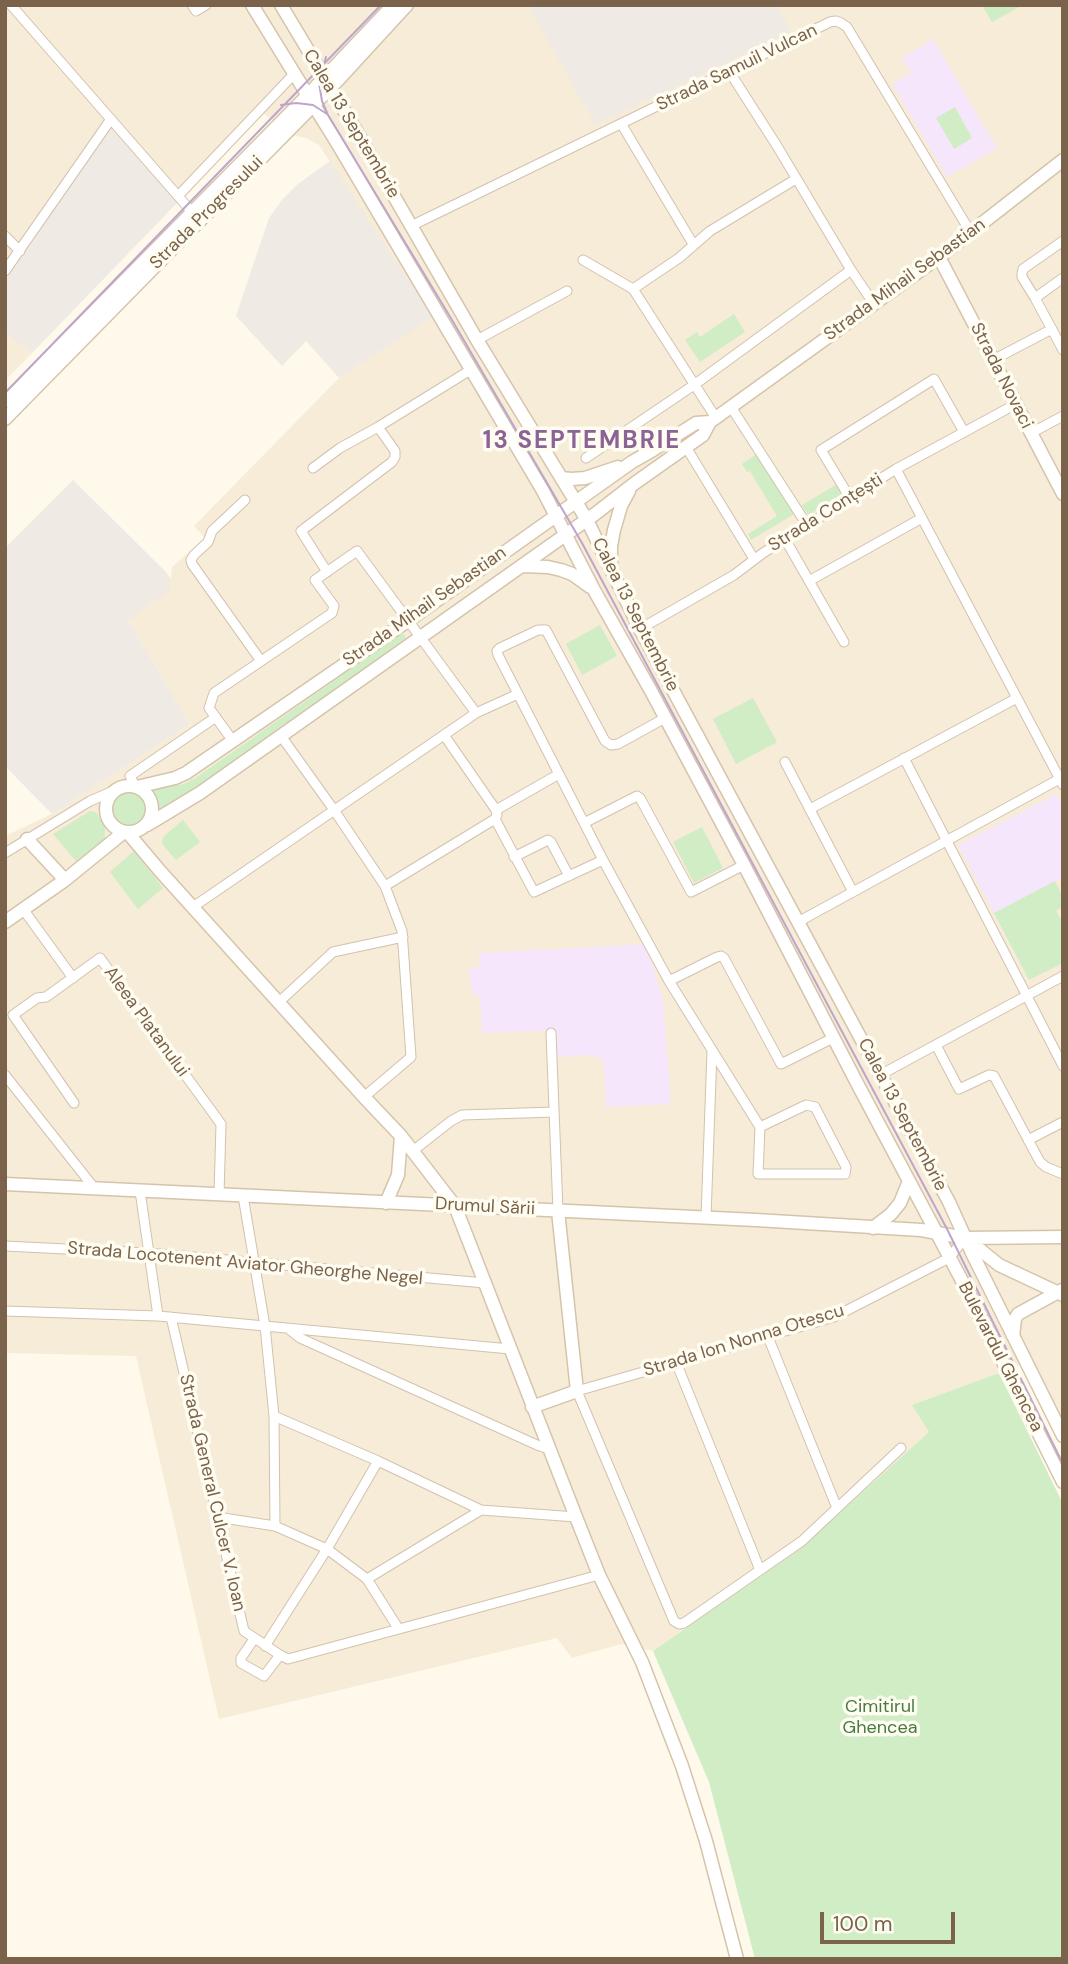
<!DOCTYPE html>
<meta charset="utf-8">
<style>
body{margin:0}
#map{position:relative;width:1068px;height:1964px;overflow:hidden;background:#fef9ea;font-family:"DM Sans",sans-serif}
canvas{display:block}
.frame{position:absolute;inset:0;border:7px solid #7b634b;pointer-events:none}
.scale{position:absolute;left:820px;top:1912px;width:135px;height:32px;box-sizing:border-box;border:4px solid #7b634b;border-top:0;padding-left:9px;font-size:21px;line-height:24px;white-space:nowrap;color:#7b634b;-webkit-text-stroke:5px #fffcf1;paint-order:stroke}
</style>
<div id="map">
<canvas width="1068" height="1964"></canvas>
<div class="frame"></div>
<div class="scale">100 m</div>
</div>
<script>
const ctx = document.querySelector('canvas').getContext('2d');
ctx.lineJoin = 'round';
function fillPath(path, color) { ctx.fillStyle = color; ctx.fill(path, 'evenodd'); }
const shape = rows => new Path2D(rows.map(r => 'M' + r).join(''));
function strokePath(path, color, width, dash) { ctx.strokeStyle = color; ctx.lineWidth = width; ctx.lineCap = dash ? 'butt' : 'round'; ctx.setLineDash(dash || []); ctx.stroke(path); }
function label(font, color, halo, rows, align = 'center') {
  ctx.font = font + ' "DM Sans",sans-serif'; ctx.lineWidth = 7; ctx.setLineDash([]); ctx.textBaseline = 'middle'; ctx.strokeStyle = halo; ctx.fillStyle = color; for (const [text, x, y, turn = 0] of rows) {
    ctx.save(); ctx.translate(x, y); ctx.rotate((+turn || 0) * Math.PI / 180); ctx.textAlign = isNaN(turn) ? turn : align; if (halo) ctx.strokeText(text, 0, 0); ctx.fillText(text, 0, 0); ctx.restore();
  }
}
fillPath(shape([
 [5,5,1063,5,1063,1420,1031,1361,913,1405,929,1432,800,1549,653,1651,621,1644,572,1658,557,1638,219,1719,136,1356,5,1353,5,836,52,814,190,724,128,620,166,572,171,579,172,567,205,538,194,526,339,378,431,317,319,145,306,138,292,135,263,113,178,202,110,128,5,281],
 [5,334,32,353,5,380]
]), '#f6ecd7');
fillPath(shape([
 [528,5,777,5,791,31,596,125],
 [111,127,178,202,32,353,5,334,5,281],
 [330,161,432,317,339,378,306,341,282,366,236,316,269,218,282,200,298,184],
 [73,480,166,572,171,589,128,620,190,724,52,814,5,766,5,548]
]), '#efeae3');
fillPath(shape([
 [933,39,997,148,947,177,892,84,911,73,902,58],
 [1056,794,1063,806,1063,877,1055,882,1063,897,1063,907,1056,911,1063,923,1063,963,1029,980,958,845],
 [646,944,663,1000,671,1104,606,1107,603,1060,594,1055,557,1057,556,1030,482,1033,480,995,472,995,469,968,480,967,479,953]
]), '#f6e6fb');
fillPath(shape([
 [982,5,1018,5,1019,7,992,22],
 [955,107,972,138,954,149,936,118],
 [734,314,745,332,700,362,685,340,697,332,700,337],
 [758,453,796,513,751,540,748,534,777,516,750,471,747,472,742,464],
 [839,483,845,493,808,515,802,505],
 [600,625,617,656,582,675,566,644],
 [401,634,405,635,405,641,162,811,157,810,152,791,153,789,184,784,197,777],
 [753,698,777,742,736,764,713,719],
 '113 809a17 17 0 1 1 34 0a17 17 0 1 1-34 0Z',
 [90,811,95,812,98,815,105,827,105,841,76,861,53,834],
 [183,820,200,842,176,860,163,845,162,841,164,836],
 [702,827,723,868,694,883,673,842],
 [134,851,163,888,138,909,110,872],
 [1055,881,1063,897,1063,907,1056,911,1063,923,1063,963,1029,980,994,913],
 [999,1373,1063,1504,1063,1959,755,1959,709,1782,653,1651,800,1549,929,1432,912,1405]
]), '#d0edc6');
const street = shape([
 [11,5,192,212],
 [192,5,196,11,206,5],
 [729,71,777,146,851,270,874,304],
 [622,125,693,244],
 [178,196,294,74],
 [411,226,729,71,830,22,836,21,841,23,847,27,971,233],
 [5,236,20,251],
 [1063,241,1023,269,1022,273,1022,277,1035,298,1063,350],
 [583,260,633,289,716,418],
 [5,271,111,119],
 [633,289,679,258,710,231,796,179],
 [1035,298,1063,278],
 [477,340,567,291],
 [993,360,1052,329],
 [731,407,807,525],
 [1031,433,1063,416],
 [686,447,754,559],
 [586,458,694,385,851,270],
 [313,468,340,448,378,427,472,369],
 [896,469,1063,785],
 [850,498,821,450,934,379,964,432],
 [245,500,212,531,208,542,194,555,191,560,192,564,261,661],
 [785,539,844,642],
 [327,572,301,531,392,462,395,457,395,451,378,427],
 [809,581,922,518],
 [640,629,734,575,763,553,896,469,1016,404],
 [665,718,618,744,611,745,605,741,546,630,538,630,500,648,497,651,498,655,518,694,603,860,669,981,760,1127,758,1174,845,1174,846,1167,815,1107,806,1105,760,1127],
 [444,735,496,810],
 [281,736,334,810,385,886,402,931,411,1057,364,1097],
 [233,741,209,708,214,693,332,613,334,606,315,580,357,551,476,713],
 [904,758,1063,1066],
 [785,762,853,892],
 [135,786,130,776,216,717],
 [810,809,1017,698],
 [496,810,497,815,495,819,534,892,603,860],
 [496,810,559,774],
 [584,823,637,796,640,798,691,892,744,865],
 [5,853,90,801,118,789],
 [514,857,548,840,551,842,569,876],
 [385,886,495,819],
 [193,907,476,713,518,694],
 [23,909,73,978],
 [798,922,1063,777],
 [669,981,717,957,721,956,724,958,781,1064,833,1038],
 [279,1002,333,952,403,937],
 [551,1033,558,1211],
 [936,1045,959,1089,989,1075,994,1076,1040,1162,1046,1167,1063,1174],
 [5,1075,95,1189],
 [880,1075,1063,976],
 [74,1103,13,1015,37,998,46,997,100,958,221,1124,219,1195],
 [1028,1140,1063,1122],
 [414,1150,451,1121,462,1115,554,1112],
 [140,1191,158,1316],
 [243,1196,265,1326,274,1416,275,1526],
 [706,1217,712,1051],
 [5,1246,148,1253,485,1283],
 [5,1311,158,1316,510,1349],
 [171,1317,244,1631,280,1655,288,1659,599,1575],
 [290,1330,300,1338,537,1445,549,1449],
 [768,1337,837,1508],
 [676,1362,760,1570],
 [274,1416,378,1461,481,1510,576,1517],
 [901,1448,802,1541,684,1623,679,1624,674,1621,577,1391,834,1317,949,1258,965,1238],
 [217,1517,275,1526,327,1549,367,1579,398,1628],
 [367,1579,481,1510],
 [254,1639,241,1658,241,1663,264,1676,280,1655],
 [265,1646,327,1549,378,1461]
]);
const secondary = shape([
 [252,5,339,146,543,491,594,590,651,691,744,865,858,1085,967,1290,1063,1482],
 [281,5,357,132,477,340,587,520,640,629,949,1202,972,1253,1063,1436],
 [939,257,1063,494],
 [5,402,307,96,393,5],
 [5,419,340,78,407,5],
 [561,478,572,479,585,478,618,467],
 [611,564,611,546,614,530,621,506,629,491],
 [523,566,548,567,561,570,572,574,590,587],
 '106 809a23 23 0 1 1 46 0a23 23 0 1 1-46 0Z',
 [137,787,175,778,186,773,409,620,632,462,653,450,696,423,710,422],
 [147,825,200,793,595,514,635,483,703,435,710,422,939,257,1063,160],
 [128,833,160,871,364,1097,401,1136,455,1206,576,1517,599,1575,642,1662,682,1766,706,1841,737,1959],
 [27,839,65,880],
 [5,922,65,880,124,832],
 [5,1184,756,1220,921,1230,965,1238,1063,1237],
 [386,1203,398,1175,401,1136],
 [873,1228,891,1214,900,1203,909,1181],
 [968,1240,999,1265,1063,1295],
 [1013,1336,1015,1319,1018,1314,1062,1290],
 [532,1407,577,1391,558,1211]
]);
strokePath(street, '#d2c2ae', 11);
strokePath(secondary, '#d5c4ab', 15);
strokePath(street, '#fff', 9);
strokePath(secondary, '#fff', 12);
strokePath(shape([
 [326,57,319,83,322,101,328,115,452,320,582,543,947,1229,1063,1464],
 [281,105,296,103,313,105,327,114],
 [5,393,381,5]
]), '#bea6ca', 2);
label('18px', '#7b634b', '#fffcf1', [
 ["Strada Samuil Vulcan",737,68,-26],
 ["Calea 13 Septembrie",351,124,59],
 ["Strada Progresului",207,213,-45],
 ["Strada Mihail Sebastian",905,280,-36],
 ["Strada Novaci",1001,376,63],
 ["Strada Conțești",826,513,-32],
 ["Strada Mihail Sebastian",425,607,-35],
 ["Calea 13 Septembrie",635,615,63],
 ["Aleea Platanului",146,1022,54],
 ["Calea 13 Septembrie",902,1115,62],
 ["Drumul Sării",485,1207,3],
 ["Strada Locotenent Aviator Gheorghe Negel",245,1264,5],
 ["Strada Ion Nonna Otescu",744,1341,-17],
 ["Bulevardul Ghencea",1000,1357,63],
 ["Strada General Culcer V. Ioan",212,1493,77]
]);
label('18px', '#477b3f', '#fffcf1', [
 ["Cimitirul",880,1707],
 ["Ghencea",880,1728]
]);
ctx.letterSpacing = '2px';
label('bold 24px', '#8c6396', '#fffcf1', [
 ["13 SEPTEMBRIE",582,442]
]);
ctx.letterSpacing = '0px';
</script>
